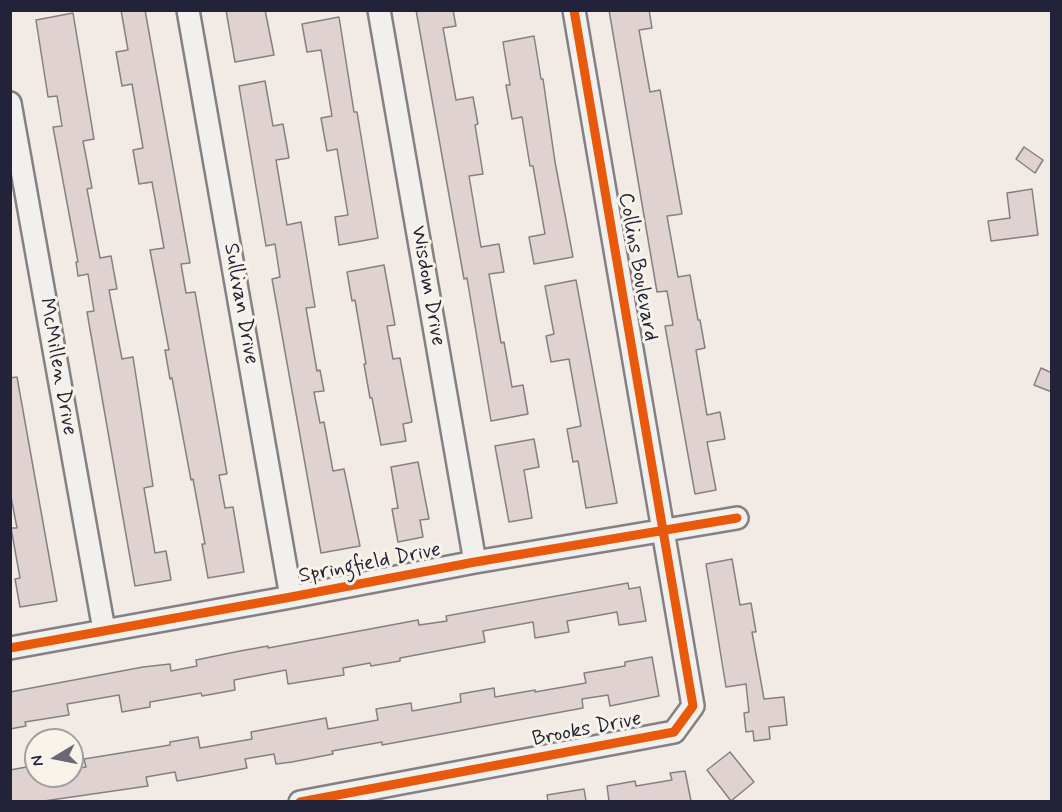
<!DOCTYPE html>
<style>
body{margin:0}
#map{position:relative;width:1062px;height:812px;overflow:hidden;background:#f2eae5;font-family:Mynerve,sans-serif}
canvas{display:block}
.frame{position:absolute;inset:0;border:12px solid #22223b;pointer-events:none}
.north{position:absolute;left:24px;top:728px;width:60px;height:60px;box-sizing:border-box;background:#f7f3e8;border:2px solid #a29fa3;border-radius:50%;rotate:260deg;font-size:16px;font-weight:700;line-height:24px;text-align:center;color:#22223b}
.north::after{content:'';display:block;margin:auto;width:21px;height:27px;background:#6b6876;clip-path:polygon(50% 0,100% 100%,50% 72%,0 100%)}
</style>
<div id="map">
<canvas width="1062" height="812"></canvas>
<div class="frame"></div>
<div class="north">N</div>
</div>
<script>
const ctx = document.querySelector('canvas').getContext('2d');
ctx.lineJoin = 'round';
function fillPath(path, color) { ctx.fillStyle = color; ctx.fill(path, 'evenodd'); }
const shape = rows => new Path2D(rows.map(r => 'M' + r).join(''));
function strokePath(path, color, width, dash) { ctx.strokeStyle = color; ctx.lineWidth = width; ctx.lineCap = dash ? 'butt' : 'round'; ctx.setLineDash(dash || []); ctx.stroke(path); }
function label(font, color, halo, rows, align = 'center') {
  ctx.font = font + ' Mynerve,sans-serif'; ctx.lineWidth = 6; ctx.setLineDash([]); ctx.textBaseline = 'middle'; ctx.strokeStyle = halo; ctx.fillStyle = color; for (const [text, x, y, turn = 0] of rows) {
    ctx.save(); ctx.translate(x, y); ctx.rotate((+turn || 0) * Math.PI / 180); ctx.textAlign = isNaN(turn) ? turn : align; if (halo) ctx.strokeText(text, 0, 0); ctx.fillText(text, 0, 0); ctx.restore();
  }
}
const building = shape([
 [121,10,145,10,190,263,181,264,186,293,195,292,227,474,219,475,225,508,233,507,244,572,208,578,202,544,205,544,193,479,191,480,172,378,170,379,165,350,169,350,150,250,164,248,152,182,139,184,133,150,143,148,132,84,122,86,116,52,128,50,121,10],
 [226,10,265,10,274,55,235,62,226,10],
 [416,10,453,10,456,26,443,28,456,100,473,97,478,124,475,125,483,174,469,176,481,247,499,244,504,272,489,274,501,343,504,342,512,387,523,385,528,414,491,421,467,278,464,279,416,10],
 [609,10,649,10,652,28,639,30,650,92,660,90,682,214,667,216,678,277,690,275,698,320,700,320,705,348,696,350,707,415,720,412,725,439,707,442,716,490,695,494,665,326,673,325,667,291,657,292,609,10],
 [73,13,94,139,83,141,92,188,87,189,100,258,111,256,117,289,109,290,122,359,133,357,153,486,144,488,155,553,166,551,171,580,135,586,87,312,94,311,88,274,78,276,76,262,78,262,53,127,62,126,57,96,48,97,36,20,73,13],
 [339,17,354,112,357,112,378,238,339,245,335,217,348,215,337,149,327,151,321,118,332,116,321,50,307,52,302,24,339,17],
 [534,36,541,79,543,79,555,162,573,257,534,264,529,237,545,234,533,166,530,166,522,117,512,119,506,85,510,85,503,42,534,36],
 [265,81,273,126,283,124,289,158,276,160,287,225,301,222,315,307,306,308,317,371,320,370,324,391,314,392,320,423,324,422,333,471,344,469,360,546,321,553,272,279,280,277,275,244,266,246,239,86,265,81],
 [1024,147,1043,160,1035,173,1016,159,1024,147],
 [1032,189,1038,235,991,241,988,221,1010,218,1007,193,1032,189],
 [384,265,395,325,387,326,393,359,400,358,412,422,403,424,406,441,381,445,372,398,370,398,364,364,366,364,355,300,352,301,347,272,384,265],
 [576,280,617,503,586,508,578,461,573,462,567,429,581,426,569,359,551,362,546,336,554,334,545,286,576,280],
 [1041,368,1052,373,1052,392,1034,385,1041,368],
 [17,377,57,601,20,607,15,579,20,578,11,528,17,528,10,492,10,378,17,377],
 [534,439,539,467,524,470,532,518,509,522,495,446,534,439],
 [418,462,429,519,420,520,423,537,398,542,392,509,398,508,391,467,418,462],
 [732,559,740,605,751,603,756,632,752,632,764,699,784,697,787,725,769,727,770,739,754,741,753,731,746,732,744,713,749,712,746,684,726,687,706,564,732,559],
 [628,583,629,589,640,587,646,621,619,625,617,612,567,621,569,632,535,638,533,622,483,631,485,642,400,658,400,661,371,666,370,663,343,668,344,675,288,684,286,670,234,680,235,690,202,696,201,693,150,702,150,707,122,712,119,695,67,704,69,715,25,722,26,726,10,729,10,692,143,667,170,664,171,671,197,666,196,660,240,651,268,646,268,648,418,620,419,625,447,621,446,616,628,583],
 [652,657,659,696,610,706,608,695,582,699,583,708,382,745,382,742,332,751,333,754,292,762,276,764,274,754,245,759,247,768,205,776,177,781,175,772,146,777,148,786,44,801,10,801,10,770,32,766,34,776,72,776,72,769,86,767,84,759,170,745,170,742,198,737,200,748,252,739,251,732,326,718,328,729,378,720,376,709,411,703,412,711,461,702,460,694,494,688,495,697,535,690,535,692,586,683,584,673,625,666,625,662,652,657],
 [730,752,754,782,731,801,707,770,730,752],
 [685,771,691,801,609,801,607,786,635,781,636,786,672,780,670,773,685,771],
 [584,789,586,801,548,801,547,795,584,789]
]);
fillPath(building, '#e0d2d0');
strokePath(building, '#848083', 1.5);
const minor = shape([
 [188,10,291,597],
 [379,10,475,562],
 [10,103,104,630],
 [10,648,291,597,475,562,737,518],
 [300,802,674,732,693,706,574,10]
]);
strokePath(minor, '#848083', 26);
strokePath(minor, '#f2f0ec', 21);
strokePath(shape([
 [10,648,291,597,475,562,737,518],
 [300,802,674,732,693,706,574,10]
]), '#e8590c', 9);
label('21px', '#22223b', '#f7f3e8', [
 ["Collins Boulevard",637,267,80],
 ["Wisdom Drive",427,286,80],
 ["Sullivan Drive",240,304,80],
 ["McMillen Drive",57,367,80],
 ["Springfield Drive",370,564,-11],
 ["Brooks Drive",587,730,-11]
]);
</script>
